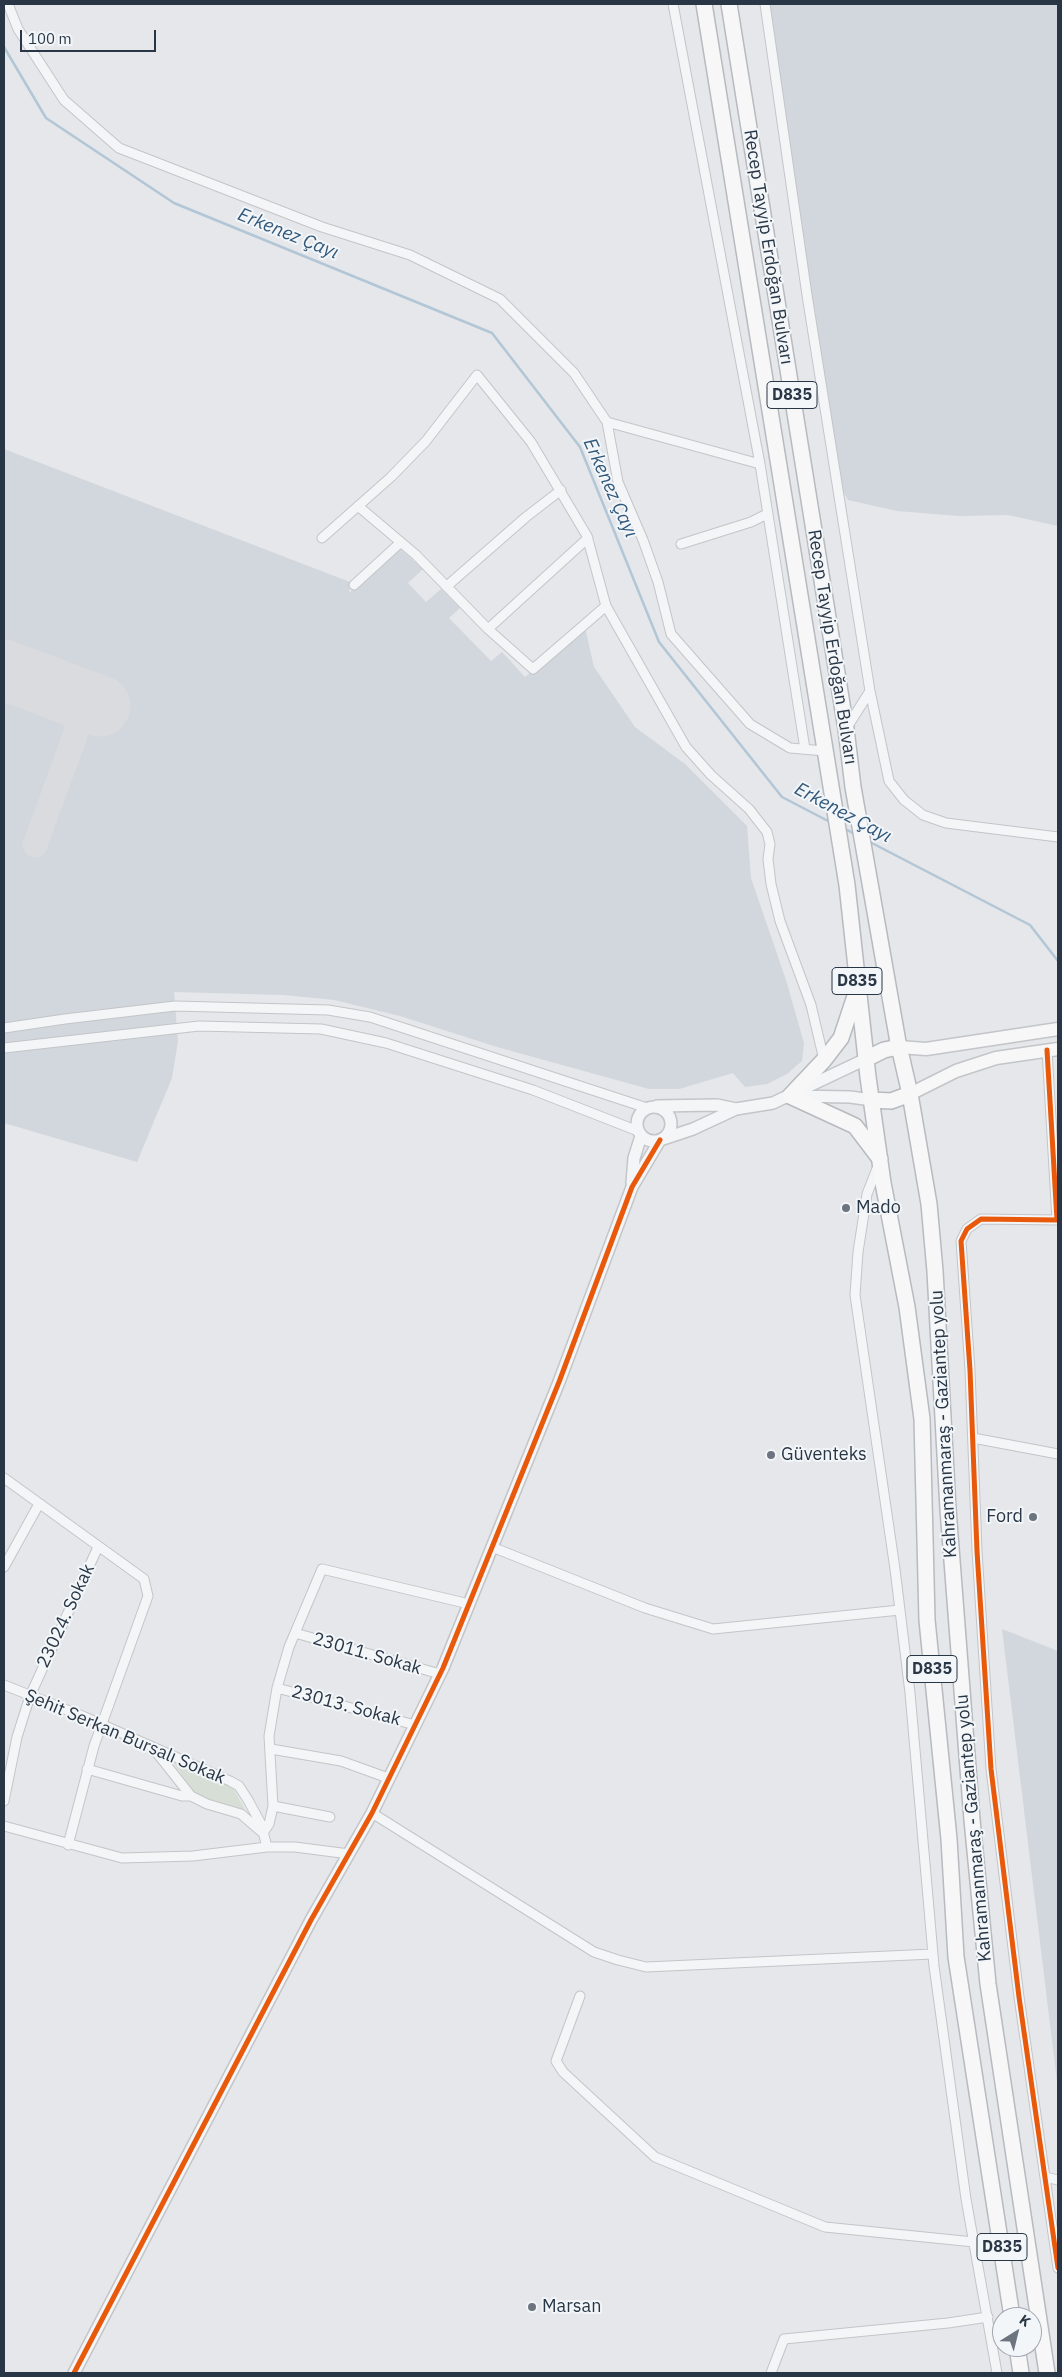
<!DOCTYPE html>
<meta charset="utf-8">
<style>
body{margin:0}
#map{position:relative;width:1062px;height:2377px;overflow:hidden;background:#e5e7ea;font-family:"IBM Plex Sans",sans-serif}
canvas{display:block}
.frame{position:absolute;inset:0;border:5px solid #293645;pointer-events:none}
.north{position:absolute;left:992px;top:2307px;width:50px;height:50px;box-sizing:border-box;background:#f3f6f9;border:1px solid #a2a9b1;border-radius:50%;rotate:36deg;font-size:14px;font-weight:700;line-height:20px;text-align:center;color:#293645}
.north::after{content:'';display:block;margin:auto;width:18px;height:22px;background:#6b747f;clip-path:polygon(50% 0,100% 100%,50% 72%,0 100%)}
.scale{position:absolute;left:20px;top:30px;width:136px;height:22px;box-sizing:border-box;border:2px solid #293645;border-top:0;padding-left:6px;font-size:15px;line-height:18px;white-space:nowrap;color:#293645;-webkit-text-stroke:4px #f3f6f9;paint-order:stroke}
</style>
<div id="map">
<canvas width="1062" height="2377"></canvas>
<div class="frame"></div>
<div class="north">K</div>
<div class="scale">100 m</div>
</div>
<script>
const ctx = document.querySelector('canvas').getContext('2d');
ctx.lineJoin = 'round';
function fillPath(path, color) { ctx.fillStyle = color; ctx.fill(path, 'evenodd'); }
const shape = rows => new Path2D(rows.map(r => 'M' + r).join(''));
function strokePath(path, color, width, dash) { ctx.strokeStyle = color; ctx.lineWidth = width; ctx.lineCap = dash ? 'butt' : 'round'; ctx.setLineDash(dash || []); ctx.stroke(path); }
function label(font, color, halo, rows, align = 'center') {
  ctx.font = font + ' "IBM Plex Sans",sans-serif'; ctx.lineWidth = 4; ctx.setLineDash([]); ctx.textBaseline = 'middle'; ctx.strokeStyle = halo; ctx.fillStyle = color; for (const [text, x, y, turn = 0] of rows) {
    ctx.save(); ctx.translate(x, y); ctx.rotate((+turn || 0) * Math.PI / 180); ctx.textAlign = isNaN(turn) ? turn : align; if (halo) ctx.strokeText(text, 0, 0); ctx.fillText(text, 0, 0); ctx.restore();
  }
}
fillPath(shape([
 [765,4,1058,4,1058,526,1008,515,959,516,897,511,848,500,837,482],
 [4,449,350,582,349,593,400,549,423,569,408,583,426,602,441,589,460,608,449,618,491,661,502,652,525,677,585,628,594,667,635,727,685,764,747,826,751,878,786,980,804,1043,802,1061,787,1074,767,1084,745,1087,733,1073,679,1089,649,1089,497,1047,400,1016,334,1000,284,995,174,992,178,1041,172,1078,137,1162,4,1123],
 [1002,1629,1058,1651,1058,2090]
]), '#d2d7dd');
fillPath(shape([
 [173,1762,233,1788,245,1810,201,1797,193,1791]
]), '#d6ded5');
strokePath(shape([
 [4,47,46,118,174,203,492,333,580,447,659,642,782,797,832,823],
 [844,828,856,835],
 [868,841,1030,925,1058,961]
]), '#b2c6d6', 2.5);
strokePath(shape([
 [35,845,77,730,74,710,69,695]
]), '#d9dbde', 25);
strokePath(shape([
 [4,670,100,706]
]), '#d9dbde', 61);
const minor = shape([
 [8,4,18,29,64,100,119,148,322,227,410,255,500,299,574,373,607,422,760,464],
 [673,4,760,464,805,749],
 [765,4,807,295,870,691,846,729],
 [607,422,618,482,643,540,658,582,671,634,750,724,790,748,825,751],
 [358,506,416,555,488,629,533,669,606,606],
 [322,538,391,477,426,441,477,375,531,442,587,536,606,606,686,747,711,775,749,809,767,832,770,844,768,859,771,884,780,921,811,1005,824,1060],
 [681,544,751,522,767,514],
 [354,585,401,542],
 [447,586,526,517,561,490],
 [488,629,588,538],
 [870,691,889,781,904,800,923,815,946,823,1058,837],
 [4,1028,65,1019,175,1006,328,1010,370,1017,647,1108],
 [4,1048,199,1026,321,1029,386,1043,533,1090,638,1131],
 [1047,1050,1057,1220,981,1219,967,1229,961,1241,970,1370,977,1551,991,1769,1019,1997,1058,2268],
 [878,1166,867,1194,858,1252,855,1295,895,1569,910,1693,934,1966,966,2199,997,2373],
 [973,1438,1058,1454],
 [4,1478,144,1579,148,1596,94,1746,68,1845],
 [492,1547,645,1608,713,1629,900,1610],
 [4,1567,39,1504],
 [295,1633,440,1674],
 [4,1685,85,1717,230,1781,239,1786,248,1800,261,1824,267,1847],
 [277,1688,415,1725],
 [153,1748,191,1796,207,1804,241,1814,263,1833,269,1824,273,1806,269,1736,277,1688,289,1647,322,1569,469,1604],
 [271,1749,341,1761,388,1778],
 [87,1769,182,1796,191,1796],
 [4,1801,17,1737,30,1696,98,1547],
 [273,1806,330,1817],
 [372,1813,594,1952,618,1960,646,1967,933,1954],
 [4,1826,122,1858,193,1856,267,1847,295,1847,349,1854],
 [580,1996,556,2061,563,2072,655,2157,825,2227,974,2242],
 [1045,2177,1058,2180],
 [771,2373,784,2339,948,2323,988,2317]
]);
const tertiary = shape([
 [792,1096,850,1097,872,1100],
 [657,1106,717,1105,736,1109],
 '637 1124a17 17 0 1 1 34 0a17 17 0 1 1-34 0Z',
 [663,1139,693,1129,736,1109,773,1103,866,1059],
 [632,1183,634,1158,641,1136],
 [74,2373,311,1920,372,1813,443,1668,559,1382,632,1187,660,1140]
]);
const secondary = shape([
 [899,1047,926,1049,1058,1029],
 [910,1094,956,1071,996,1058,1058,1049]
]);
const trunk = shape([
 [704,4,847,885,868,1077,883,1183,907,1307,922,1419,927,1620,949,1839,956,1957,1012,2317],
 [729,4,846,729,853,787,898,1042,910,1094,929,1204,935,1271,948,1509,972,1820,988,1984,1047,2373],
 [856,993,841,1038,824,1060,790,1096,855,1126,880,1159],
 [866,1059,884,1050,899,1047],
 [872,1100,891,1101,910,1094],
 [1017,2347,1021,2373]
]);
strokePath(minor, '#c3c5c8', 11);
strokePath(tertiary, '#c3c5c8', 14);
strokePath(secondary, '#c3c5c8', 15);
strokePath(trunk, '#b7babf', 18);
strokePath(minor, '#f4f5f6', 9);
strokePath(tertiary, '#f4f5f6', 11);
strokePath(secondary, '#f7f7f8', 12);
strokePath(trunk, '#f7f7f8', 15);
strokePath(shape([
 [1047,1050,1057,1220,981,1219,967,1229,961,1241,970,1370,977,1551,991,1769,1019,1997,1058,2268],
 [74,2373,311,1920,372,1813,443,1668,559,1382,632,1187,660,1140]
]), '#e8590c', 5);
for (const [x, y, r, color] of [
 [846,1208,5,"#6b747f"],
 [771,1455,5,"#6b747f"],
 [1033,1517,5,"#6b747f"],
 [532,2307,5,"#6b747f"]
]) { const dot = new Path2D(); dot.arc(x, y, r, 0, 2 * Math.PI); ctx.fillStyle = color; ctx.fill(dot); strokePath(dot, '#f3f6f9', 2); }
for (const [x, y, w] of [
 [792,395,50],
 [857,981,50],
 [932,1669,50],
 [1002,2247,50]
]) { const box = new Path2D(); box.roundRect(x - w / 2, y - 13.5, w, 27, 4); ctx.fillStyle = '#f3f6f9'; ctx.fill(box); strokePath(box, '#293645', 1); }
label('bold 16px', '#293645', null, [
 ["D835",792,395],
 ["D835",857,981],
 ["D835",932,1669],
 ["D835",1002,2247]
]);
label('18px', '#293645', '#f3f6f9', [
 ["Recep Tayyip Erdoğan Bulvarı",768,247,81],
 ["Recep Tayyip Erdoğan Bulvarı",832,647,81],
 ["Kahramanmaraş - Gaziantep yolu",944,1424,-93],
 ["23024. Sokak",66,1616,-65],
 ["23011. Sokak",367,1654,16],
 ["23013. Sokak",346,1706,15],
 ["Şehit Serkan Bursalı Sokak",125,1737,23],
 ["Kahramanmaraş - Gaziantep yolu",974,1828,-95]
]);
label('18px', '#293645', '#f3f6f9', [
 ["Mado",856,1208],
 ["Güventeks",781,1455],
 ["Ford",1023,1517,"right"],
 ["Marsan",542,2307]
], 'left');
label('italic 19px', '#31587b', '#f3f6f9', [
 ["Erkenez Çayı",288,234,22],
 ["Erkenez Çayı",610,488,66],
 ["Erkenez Çayı",843,813,28]
]);
</script>
